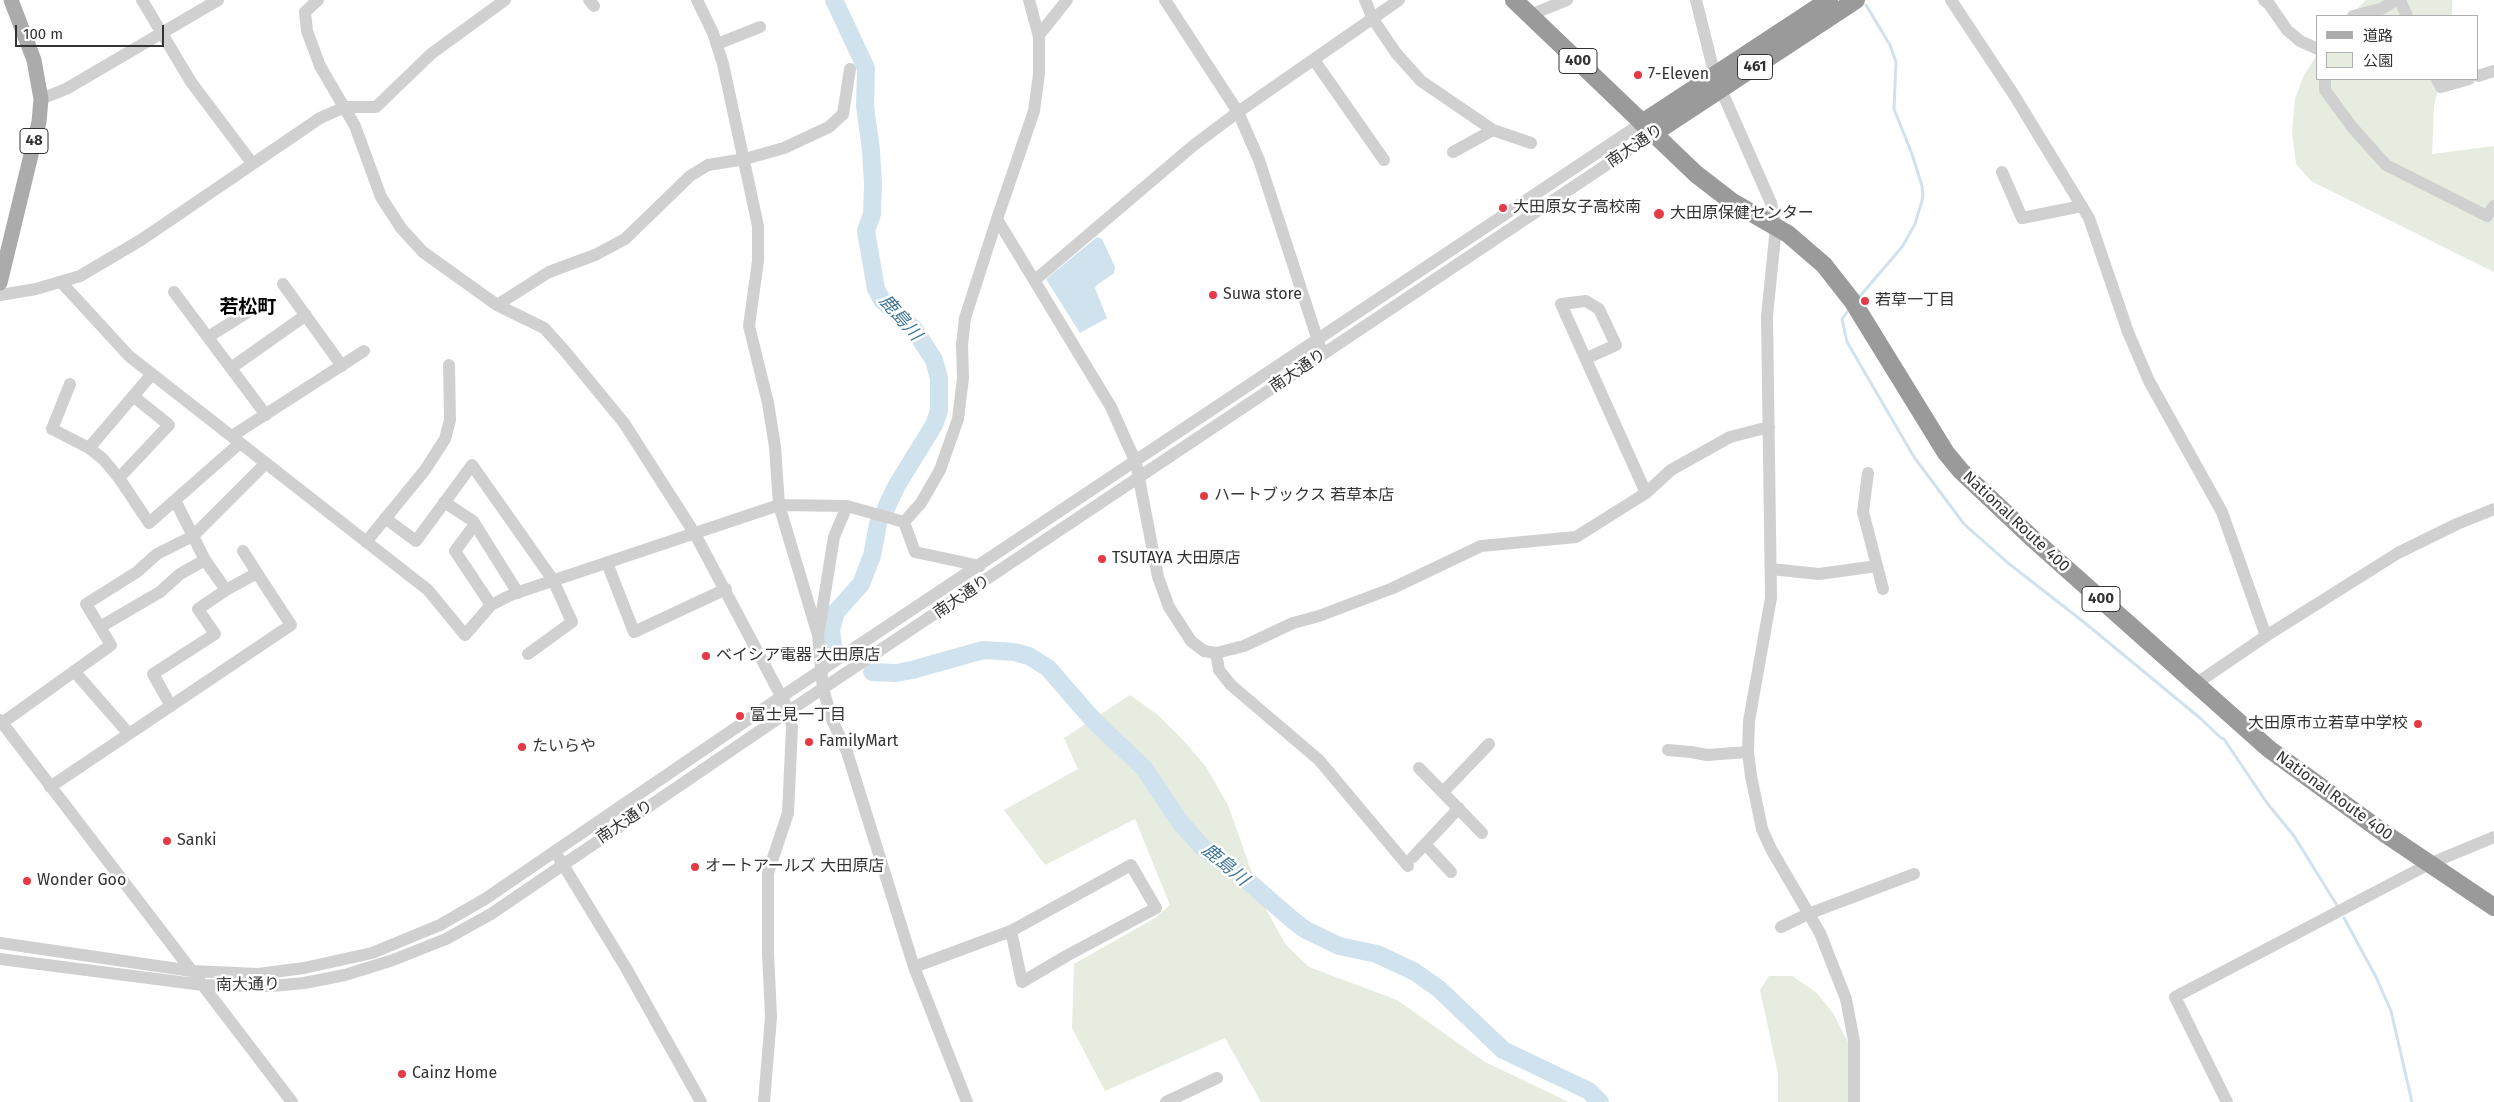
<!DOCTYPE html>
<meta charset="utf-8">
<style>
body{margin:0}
#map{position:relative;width:2494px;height:1102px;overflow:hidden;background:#fff;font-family:"Fira Sans","Noto Sans JP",sans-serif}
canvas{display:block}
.legend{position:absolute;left:2316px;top:15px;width:162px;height:65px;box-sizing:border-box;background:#fff;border:1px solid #adadad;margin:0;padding:6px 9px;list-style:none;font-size:15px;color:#333}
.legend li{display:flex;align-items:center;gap:10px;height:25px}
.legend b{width:25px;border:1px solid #adadad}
.scale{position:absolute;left:15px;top:25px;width:149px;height:22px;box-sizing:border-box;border:2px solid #333;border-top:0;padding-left:6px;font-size:15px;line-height:18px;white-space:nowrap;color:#333;-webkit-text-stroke:4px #fff;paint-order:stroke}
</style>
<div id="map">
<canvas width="2494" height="1102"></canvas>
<ul class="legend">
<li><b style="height:6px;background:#ababab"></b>道路</li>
<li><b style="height:14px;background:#e6ecdf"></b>公園</li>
</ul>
<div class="scale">100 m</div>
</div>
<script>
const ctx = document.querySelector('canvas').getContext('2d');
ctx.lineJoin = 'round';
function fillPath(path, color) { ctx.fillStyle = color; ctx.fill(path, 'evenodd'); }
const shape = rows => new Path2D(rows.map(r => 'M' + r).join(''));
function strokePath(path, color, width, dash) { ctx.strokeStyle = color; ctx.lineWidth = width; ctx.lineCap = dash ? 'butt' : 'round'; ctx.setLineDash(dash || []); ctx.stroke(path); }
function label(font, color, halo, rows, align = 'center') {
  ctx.font = font + ' "Fira Sans","Noto Sans JP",sans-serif'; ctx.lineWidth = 5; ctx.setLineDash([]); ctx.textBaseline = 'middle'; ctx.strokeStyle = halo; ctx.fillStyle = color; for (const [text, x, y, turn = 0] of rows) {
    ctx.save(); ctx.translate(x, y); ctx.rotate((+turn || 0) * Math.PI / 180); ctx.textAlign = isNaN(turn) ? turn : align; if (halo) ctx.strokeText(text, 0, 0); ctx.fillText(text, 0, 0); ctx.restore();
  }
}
fillPath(shape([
 [2366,0,2452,0,2452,16,2350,16],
 [2318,53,2318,79,2440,79,2434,107,2432,154,2494,146,2494,272,2311,181,2296,164,2292,132,2295,99,2304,75],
 [1130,695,1158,715,1185,742,1206,767,1228,805,1263,904,1286,945,1309,967,1397,1000,1485,1062,1569,1102,1261,1102,1225,1038,1105,1091,1072,1028,1074,964,1155,918,1170,905,1135,819,1045,865,1004,810,1078,769,1064,738],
 [1769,976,1792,976,1816,992,1833,1013,1849,1044,1850,1102,1778,1102,1778,1074,1760,990]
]), '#e6ecdf');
fillPath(shape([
 [1097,237,1102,239,1115,267,1114,273,1097,285,1095,288,1107,318,1080,333,1046,279]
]), '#cfe2ee');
strokePath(shape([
 [1860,296,1902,247,1915,224,1923,197,1922,186,1912,154,1894,109,1896,62,1890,45,1866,5],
 [1847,312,1842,319,1847,342,1914,457,1964,524,2008,563,2085,623,2200,718,2221,738,2224,739,2267,803,2294,836,2338,907],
 [2344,918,2376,977,2391,1011,2412,1102]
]), '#cfe2ee', 3);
strokePath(shape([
 [834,0,866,68,865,106,871,150,873,184,872,214,866,231,876,289,882,300,914,329,934,360,939,378,939,411,934,425,897,485,886,508],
 [833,645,831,630,836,612,861,584,872,556,878,524],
 [872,672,896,673,912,670,983,650,1014,652,1029,656,1048,668,1095,722,1143,767,1179,821,1204,849,1243,877,1295,922,1306,930,1339,946,1377,954,1415,972,1439,989,1503,1050,1589,1091,1600,1102]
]), '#cfe2ee', 18);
strokePath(shape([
 [142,0,191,82,252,163],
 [318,0,305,12,307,31,320,66,355,126,381,197,401,228,423,252,497,305,544,328,564,350,624,423,695,534,789,711,792,727,788,813,768,873,768,952,771,1017,764,1102],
 [589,0,594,6],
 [697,0,713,33,723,64,758,226,758,261,749,326,768,403,775,447,779,505,818,635,823,689,833,722,847,752,914,967,967,1102],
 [1029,0,1039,37,1039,74,1034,111,997,219,1111,407,1136,463,1158,577,1169,607,1191,641,1204,651,1216,653,1244,646,1293,623,1319,616,1393,588,1481,546,1576,537,1646,493,1671,470,1730,437,1769,427],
 [1165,0,1238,112,1259,160,1320,347],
 [1365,0,1373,19,1396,53,1421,81,1493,130,1531,143],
 [1696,0,1715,76,1771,203,1776,227,1767,316,1771,598,1749,721,1748,752,1751,776,1762,829,1771,849,1820,933,1846,999,1854,1041,1854,1102],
 [1951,0,2014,95,2089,218,2128,332,2149,381,2222,512,2266,636],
 [2264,0,2269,4,2287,30,2300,41,2318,49],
 [2400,0,2407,16],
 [1530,15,1567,0],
 [2353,16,2381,9,2396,0],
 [1039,35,1067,0],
 [717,44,760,27],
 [1314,60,1384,160],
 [2478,76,2494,71],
 [2325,79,2325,90,2352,127,2386,165,2487,216,2494,206],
 [2437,79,2441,87,2469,79],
 [41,99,66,89,218,0],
 [1453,152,1493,130],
 [2002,172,2022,218,2082,206],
 [1035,280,1194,145,1238,112,1399,0],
 [61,282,129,356,428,590,465,635,491,605,513,594,779,505,847,506,904,522,921,503,940,470,958,419,963,378,962,345,965,318,997,219],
 [283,284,342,366],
 [174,292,266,415],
 [0,295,36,289,80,276,141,240,320,118,345,107,376,107,431,54,505,0],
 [497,305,549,272,595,255,625,239,690,176,708,165,745,159,784,148,829,127,843,114,850,69],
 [208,337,248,312],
 [1587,358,1616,345,1599,309,1586,301,1561,304,1646,493],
 [231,368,306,315],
 [70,384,52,429,89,448,152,374],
 [232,436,364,351],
 [89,448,103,459,119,478,149,523,240,443],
 [1868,473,1863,512,1883,589],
 [119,478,169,425,133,396],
 [175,500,205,560,226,590],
 [444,502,473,521,518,593],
 [385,518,416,541,472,465,553,580,572,622,528,654],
 [904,522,915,552,980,566],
 [475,524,455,551,491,605],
 [366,542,425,470,445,439,450,420,449,365],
 [243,551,257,573],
 [607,563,634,632,726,589],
 [1771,569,1819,574,1877,566],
 [100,627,160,592,180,574,205,560],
 [819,630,834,537,847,506],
 [1216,653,1219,670,1231,685,1319,760,1408,866],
 [74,671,129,734],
 [2197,683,2266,636,2398,553,2457,524,2494,509],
 [0,720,292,1102],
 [2,723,111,645,86,604,137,572,157,554,193,536,266,463],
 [1668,750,1691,752,1707,755,1748,752],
 [1419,768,1482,833],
 [50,787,291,625,257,573,226,590,198,609,215,634,153,674,171,706],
 [1443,792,1489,744],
 [1425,844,1451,872],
 [1413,857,1459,808],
 [559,858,626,968,701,1102],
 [1131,865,1156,908,1068,955,1022,982,1011,931,1131,865],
 [1781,927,1808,914,1914,874],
 [0,943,192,971,258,974,304,968,372,953,440,925,485,899,781,697,1642,123],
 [0,959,203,985,272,986,304,983,345,975,393,960,446,939,491,914,789,711,1654,133],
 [914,967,1011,931],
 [1166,1102,1217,1078],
 [2227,1102,2175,997,2429,864,2494,837]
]), '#d0d0d0', 12);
strokePath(shape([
 [0,283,39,122,41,99,34,60,11,0]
]), '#ababab', 15);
strokePath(shape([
 [1514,0,1696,174,1731,201,1788,234,1824,265,1853,302,1946,453,1961,471,2032,538,2269,749,2384,833,2494,907],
 [1642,123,1829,0],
 [1654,133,1856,0]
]), '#9a9a9a', 18);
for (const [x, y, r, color] of [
 [1638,75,5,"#e63946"],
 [1503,208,5,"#e63946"],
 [1659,214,6,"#e63946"],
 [1213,295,5,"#e63946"],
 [1865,301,5,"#e63946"],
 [1204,496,5,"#e63946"],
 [1102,559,5,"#e63946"],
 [706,656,5,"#e63946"],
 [740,716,5,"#e63946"],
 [2418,724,5,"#e63946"],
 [809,742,5,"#e63946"],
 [522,747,5,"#e63946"],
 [167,841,5,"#e63946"],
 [695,867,5,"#e63946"],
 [27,881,5,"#e63946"],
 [402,1074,5,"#e63946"]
]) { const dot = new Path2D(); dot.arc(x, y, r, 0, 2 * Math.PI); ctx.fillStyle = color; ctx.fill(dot); strokePath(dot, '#fff', 2); }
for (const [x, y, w] of [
 [1578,61,38],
 [1755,67,35],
 [34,141,28],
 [2101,599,38]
]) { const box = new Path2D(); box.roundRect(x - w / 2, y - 12.5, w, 25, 4); ctx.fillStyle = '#fff'; ctx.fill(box); strokePath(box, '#333', 1); }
label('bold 15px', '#333', null, [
 ["400",1578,61],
 ["461",1755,67],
 ["48",34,141],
 ["400",2101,599]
]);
label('16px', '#333', '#fff', [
 ["7-Eleven",1648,75],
 ["大田原女子高校南",1513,208],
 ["大田原保健センター",1670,214],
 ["Suwa store",1223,295],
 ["若草一丁目",1875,301],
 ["ハートブックス 若草本店",1214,496],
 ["TSUTAYA 大田原店",1112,559],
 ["ベイシア電器 大田原店",716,656],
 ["富士見一丁目",750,716],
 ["大田原市立若草中学校",2408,724,"right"],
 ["FamilyMart",819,742],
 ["たいらや",532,747],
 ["Sanki",177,841],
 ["オートアールズ 大田原店",705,867],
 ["Wonder Goo",37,881],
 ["Cainz Home",412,1074]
], 'left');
label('16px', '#333', '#fff', [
 ["南大通り",1635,146,-34],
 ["南大通り",1298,371,-34],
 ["National Route 400",2016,522,43],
 ["南大通り",962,597,-34],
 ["National Route 400",2334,796,36],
 ["南大通り",625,822,-34],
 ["南大通り",248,985,-1]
]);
label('italic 18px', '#3f7597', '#fff', [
 ["鹿島川",900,318,49],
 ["鹿島川",1225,865,40]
]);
label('bold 19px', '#000', '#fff', [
 ["若松町",248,308]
]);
</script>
